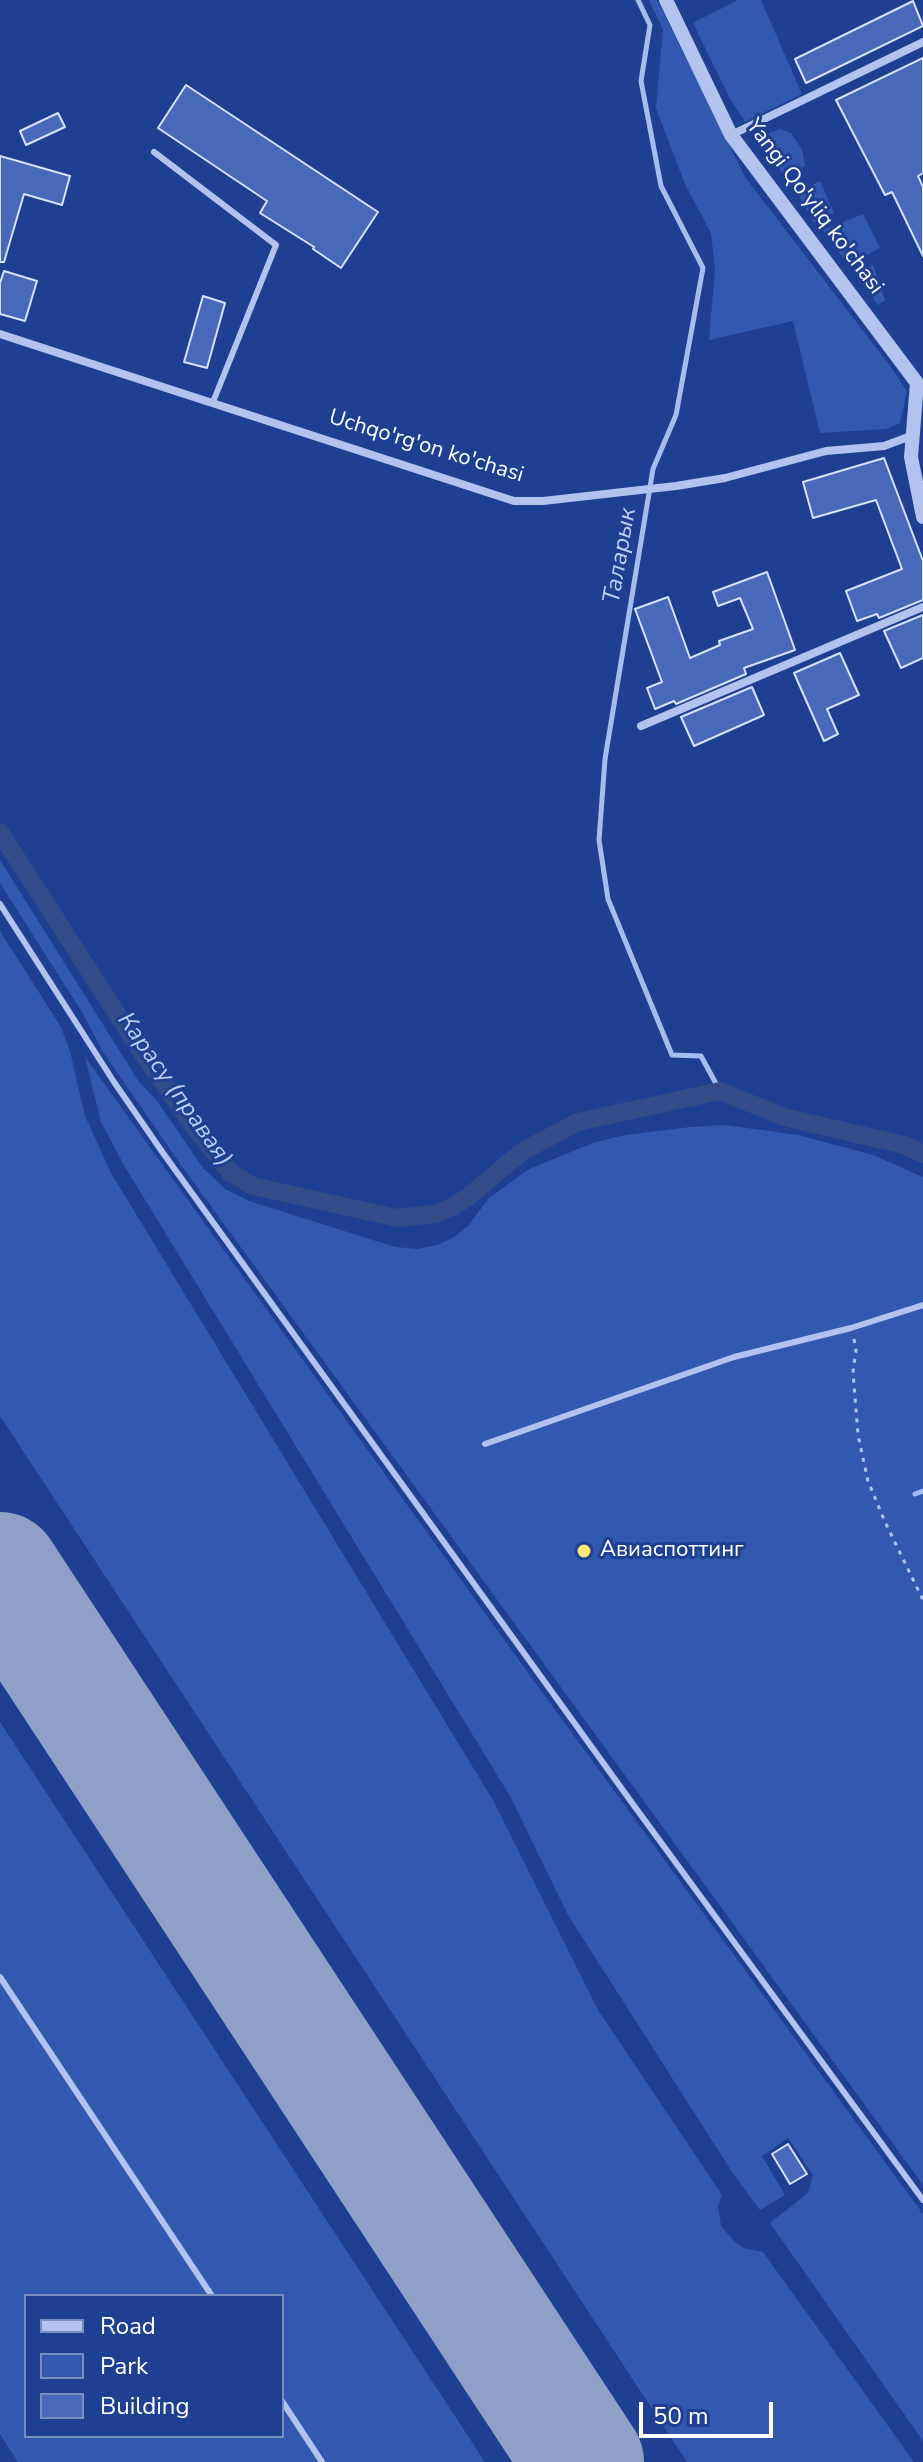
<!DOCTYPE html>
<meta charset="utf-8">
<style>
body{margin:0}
#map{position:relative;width:923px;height:2462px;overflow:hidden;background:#1f4092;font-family:"Nunito Sans",sans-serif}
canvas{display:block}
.legend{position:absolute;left:24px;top:2294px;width:260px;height:144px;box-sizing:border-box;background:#1f4092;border:2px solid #798cbe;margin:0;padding:10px 14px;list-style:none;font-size:24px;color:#fff}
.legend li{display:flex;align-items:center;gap:16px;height:40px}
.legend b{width:40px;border:2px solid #798cbe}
.scale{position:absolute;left:639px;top:2402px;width:134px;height:36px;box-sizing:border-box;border:4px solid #fff;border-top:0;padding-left:10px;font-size:24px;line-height:28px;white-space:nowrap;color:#fff;-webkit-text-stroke:6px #1f4092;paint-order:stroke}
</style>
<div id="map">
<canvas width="923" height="2462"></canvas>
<ul class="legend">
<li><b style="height:10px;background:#b1c3ee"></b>Road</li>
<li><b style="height:22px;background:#3358b0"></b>Park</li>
<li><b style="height:22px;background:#4869b9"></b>Building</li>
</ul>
<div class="scale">50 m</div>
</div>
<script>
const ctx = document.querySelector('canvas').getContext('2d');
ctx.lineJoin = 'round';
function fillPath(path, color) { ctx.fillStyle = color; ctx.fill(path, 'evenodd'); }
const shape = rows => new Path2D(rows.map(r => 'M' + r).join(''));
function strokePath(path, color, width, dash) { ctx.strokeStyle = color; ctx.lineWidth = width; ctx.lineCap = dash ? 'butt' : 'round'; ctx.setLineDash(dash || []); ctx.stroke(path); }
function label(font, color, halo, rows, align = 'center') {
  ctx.font = font + ' "Nunito Sans",sans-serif'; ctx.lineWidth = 6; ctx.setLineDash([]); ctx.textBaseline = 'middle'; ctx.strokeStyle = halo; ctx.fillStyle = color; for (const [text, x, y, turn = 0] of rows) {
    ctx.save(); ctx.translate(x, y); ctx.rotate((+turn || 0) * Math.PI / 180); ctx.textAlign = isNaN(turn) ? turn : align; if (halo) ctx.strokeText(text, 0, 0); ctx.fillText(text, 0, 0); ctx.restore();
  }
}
fillPath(shape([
 [649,0,657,0,745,177,894,371,907,392,900,423,886,429,820,433,793,321,709,340,715,269,711,233,685,184,656,108,663,30],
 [738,0,761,0,802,94,745,122,729,97,693,23],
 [780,129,791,133,802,150,805,166,783,176,764,135],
 [820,181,834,213,814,223,797,192],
 [863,214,880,248,848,265,823,230],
 [873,265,885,300,878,305,857,276],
 [0,860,139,1082,157,1101,203,1168,225,1189,249,1201,395,1247,417,1249,437,1245,454,1237,468,1226,489,1198,529,1169,593,1143,625,1135,691,1127,725,1125,798,1135,873,1155,923,1177,923,2185,181,1165,103,1052,82,1012,0,883],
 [0,931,61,1027,70,1051,85,1116,111,1173,494,1802,598,2010,722,2195,718,2206,721,2226,735,2242,744,2248,763,2252,914,2462,687,2462,0,1416],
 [85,1057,526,1670,923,2214,923,2441,770,2223,808,2193,813,2175,788,2138,762,2156,785,2195,760,2210,732,2172,568,1915,510,1796,125,1167,101,1122],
 [0,1722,485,2462,18,2462,0,2434],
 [26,2296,282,2296,282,2436,26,2436]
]), '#3358b0');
strokePath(shape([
 [638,0,650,25,641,81,661,186,703,268,676,415,653,469,605,759,599,840,608,899,672,1055,701,1056,720,1091],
 [915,1494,923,1491]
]), '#a5bcef', 5);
strokePath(shape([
 [0,832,139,1048,194,1127,231,1173,253,1186,397,1218,435,1214,453,1207,469,1196,523,1151,578,1122,720,1091,784,1117,904,1145,923,1154]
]), '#344b89', 18);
strokePath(shape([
 [0,1572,584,2462]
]), '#8fa0c8', 120);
const building = shape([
 [913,1,923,26,806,83,795,59,913,1],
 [923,58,923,173,918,176,923,187,923,256,892,192,885,195,836,100,923,58],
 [186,85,378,212,341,268,313,249,314,247,260,213,267,201,158,128,186,85],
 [58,113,65,127,26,145,20,131,58,113],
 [0,156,70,176,62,205,24,194,4,262,0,262,0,156],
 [4,271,37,281,25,321,0,314,0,283,4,271],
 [203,296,225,303,207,368,184,362,203,296],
 [884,458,923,561,923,600,879,618,877,614,857,621,846,591,902,569,876,500,813,518,803,482,884,458],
 [767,572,795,650,744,668,746,674,676,704,674,701,655,709,647,688,662,682,635,609,668,597,690,658,720,645,719,641,753,629,740,598,718,606,713,592,767,572],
 [923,615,923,658,901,668,884,631,923,615],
 [840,653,859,695,827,709,838,734,824,741,794,673,840,653],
 [752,687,764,715,694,746,681,717,752,687],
 [788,2144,807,2174,790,2184,772,2154,788,2144]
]);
fillPath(building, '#4869b9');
strokePath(building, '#d7e1fa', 2);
strokePath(shape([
 [854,1339,856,1350,853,1372,858,1435,868,1481,885,1522,923,1600]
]), '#b1c3ee', 3, [4, 6]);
strokePath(shape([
 [154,152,276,245,213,402],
 [0,904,114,1082,163,1153,635,1807,923,2200],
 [485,1444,734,1357,851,1328,923,1305],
 [0,1977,212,2296],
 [282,2401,322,2462]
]), '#b1c3ee', 6);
strokePath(shape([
 [731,135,923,42],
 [0,334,514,501,543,501,676,486,725,478,826,451,884,446,911,436],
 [641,726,923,607]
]), '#b1c3ee', 8);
strokePath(shape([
 [666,0,731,135,917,383,911,457,923,517]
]), '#b1c3ee', 14);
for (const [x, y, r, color] of [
 [584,1551,8,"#fbe972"]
]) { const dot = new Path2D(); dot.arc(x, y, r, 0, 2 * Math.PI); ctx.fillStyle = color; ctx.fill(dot); strokePath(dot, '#1f4092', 3); }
label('22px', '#fff', '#1f4092', [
 ["Yangi Qo'yliq ko'chasi",814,207,53],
 ["Uchqo'rg'on ko'chasi",426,447,17]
]);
label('22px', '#fff', '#1f4092', [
 ["Авиаспоттинг",600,1551]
], 'left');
label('italic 24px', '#bdcef4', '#1f4092', [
 ["Таларык",621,556,-80],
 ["Карасу (правая)",174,1090,55]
]);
</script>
